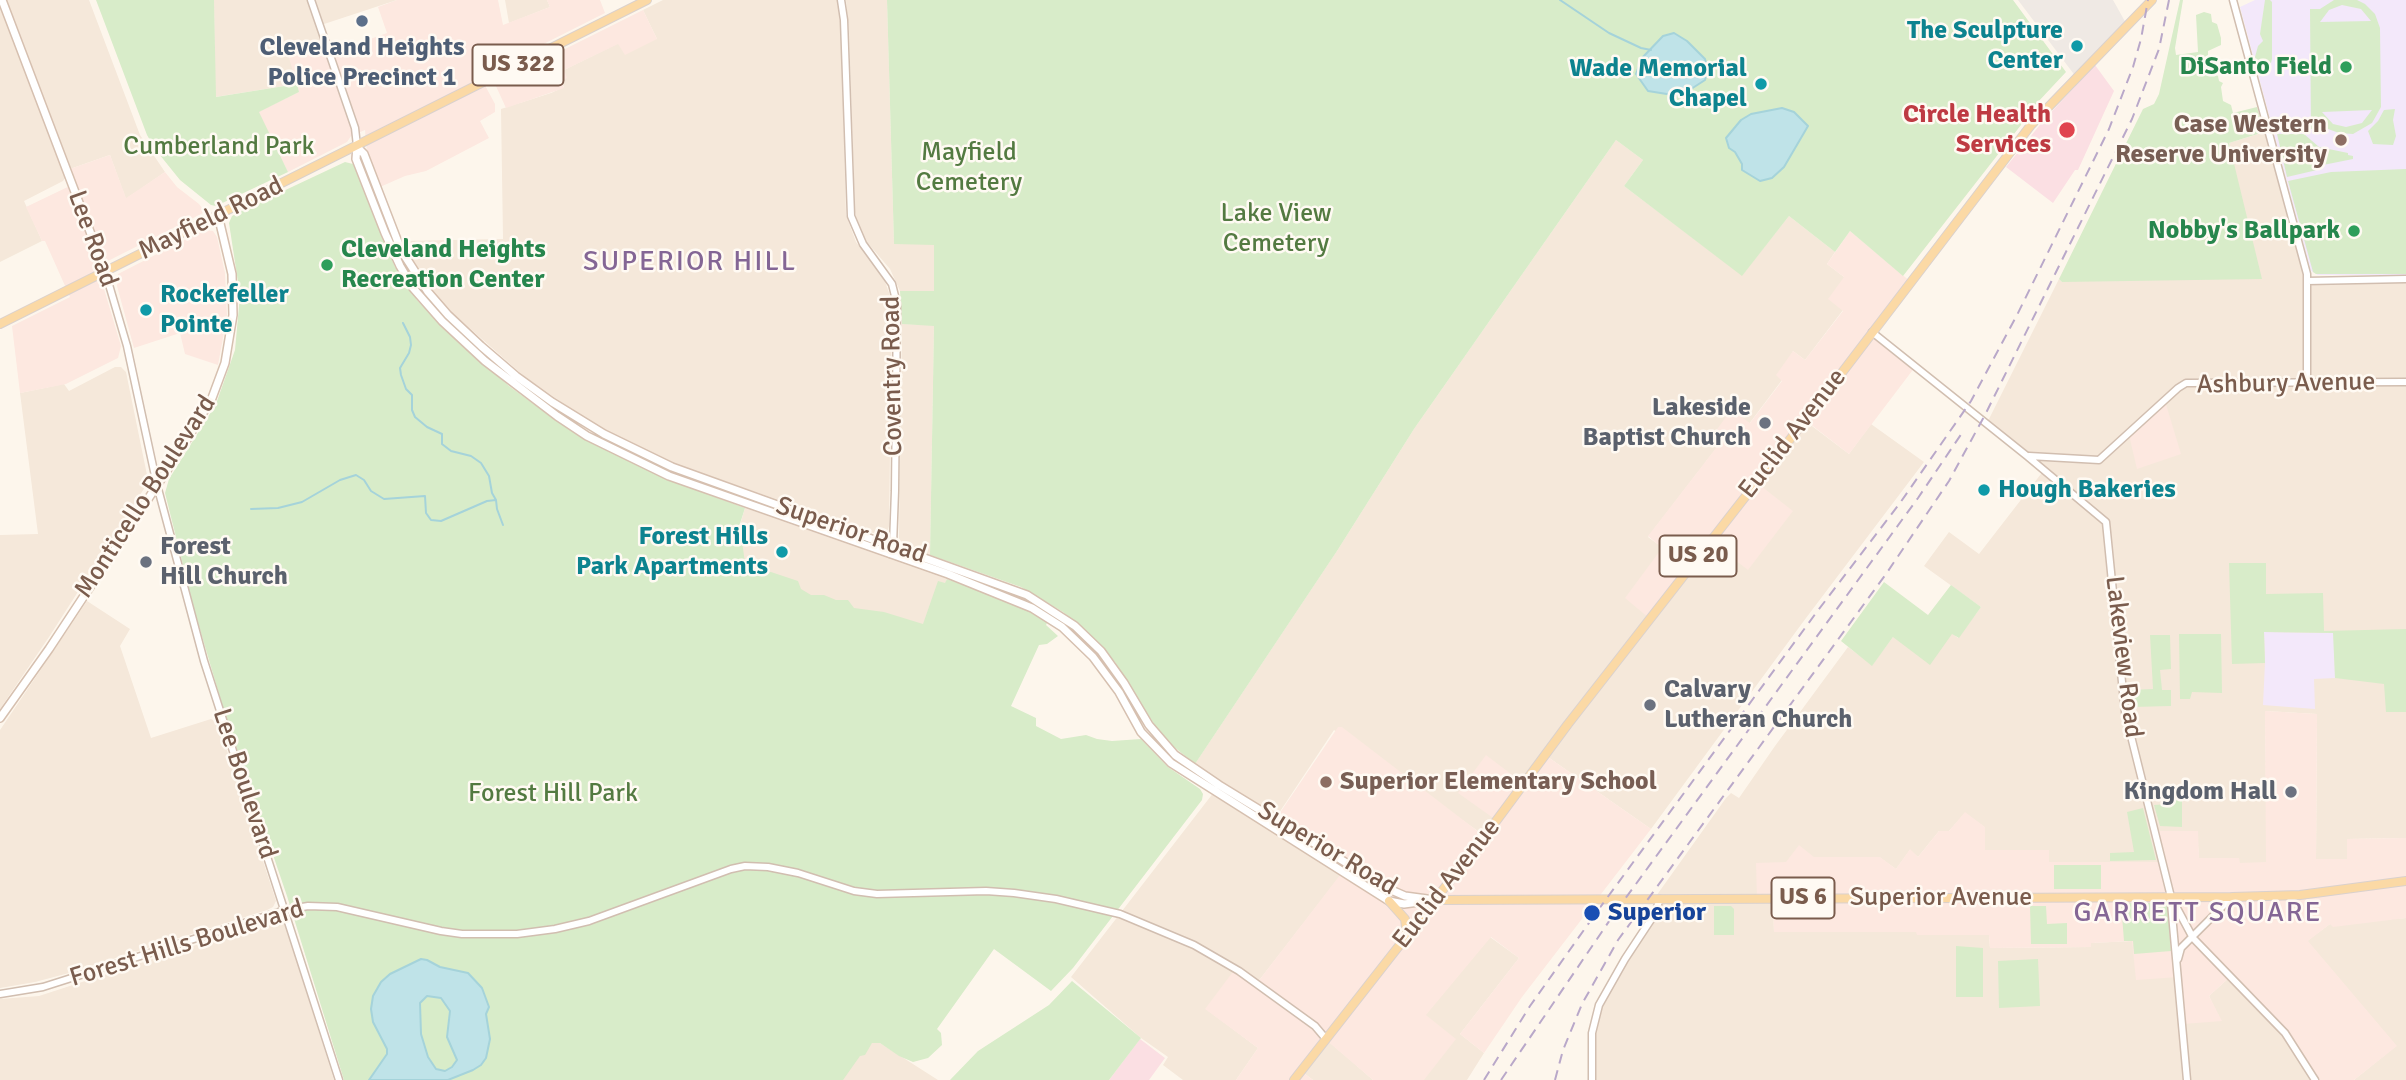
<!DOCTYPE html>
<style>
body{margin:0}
canvas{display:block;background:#fdf6ec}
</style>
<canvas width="2406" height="1080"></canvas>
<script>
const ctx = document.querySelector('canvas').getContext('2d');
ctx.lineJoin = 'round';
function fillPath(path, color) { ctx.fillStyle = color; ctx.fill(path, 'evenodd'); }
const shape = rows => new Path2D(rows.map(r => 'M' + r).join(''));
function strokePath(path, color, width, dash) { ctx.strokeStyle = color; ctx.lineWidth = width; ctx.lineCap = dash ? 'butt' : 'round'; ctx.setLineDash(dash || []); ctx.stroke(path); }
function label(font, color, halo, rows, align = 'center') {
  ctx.font = font + ' Signika,sans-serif'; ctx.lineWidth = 5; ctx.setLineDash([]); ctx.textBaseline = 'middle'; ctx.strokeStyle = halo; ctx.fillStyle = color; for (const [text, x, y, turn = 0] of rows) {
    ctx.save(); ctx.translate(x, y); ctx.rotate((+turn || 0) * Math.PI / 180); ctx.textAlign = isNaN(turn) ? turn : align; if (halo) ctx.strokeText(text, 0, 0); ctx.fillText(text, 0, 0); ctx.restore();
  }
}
fillPath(shape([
 [6,0,89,0,140,135,165,172,126,199,110,155,70,169],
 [214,0,397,0,318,26,322,40,288,52,297,84,215,97],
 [505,0,547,0,550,7,509,23],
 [663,0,837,0,841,29,846,215,856,242,883,276,892,301,889,526,887,533,882,536,667,461,628,442,583,417,525,377,457,317,430,289,412,263,401,241,503,239,501,109,551,93,564,87,561,81,564,70,619,43,657,39,643,10],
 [846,0,887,0,894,244,934,244,934,291,900,291,890,269,866,241,857,222,855,212,849,30],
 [0,6,65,178,63,181,24,201,42,241,0,262],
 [2268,131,2307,281,2406,279,2406,838,2348,839,2347,859,2316,859,2317,714,2265,711,2267,863,2239,863,2239,858,2199,858,2197,831,2163,862,2049,862,2048,850,1984,850,1984,827,1965,813,1949,831,1939,831,1918,857,1910,850,1896,869,1879,857,1814,857,1786,863,1757,863,1773,898,1774,932,1917,932,1917,935,1989,935,1990,948,2090,947,2090,943,2133,941,2178,977,2221,1021,2209,996,2231,976,2285,1033,2315,1080,1592,1080,1594,1019,1658,906,1654,899,1726,798,1731,793,1739,798,1775,746,1848,647,1872,665,1893,637,1953,634,1958,638,1981,607,1924,566,1949,532,1979,554,2044,470,1987,423,2059,279,2062,282,2239,190,2229,143],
 [1616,140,1643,160,1624,186,1742,275,1789,216,1835,252,1827,264,1844,277,1843,310,1805,360,1793,351,1782,380,1749,424,1731,411,1724,438,1648,537,1663,548,1756,482,1804,420,1849,454,1871,424,1924,462,1803,622,1651,829,1545,755,1485,836,1334,730,1275,819,1193,768,1195,764,1337,551,1414,429],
 [902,324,934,325,930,555,902,544,899,538],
 [115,367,121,367,126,372,147,475,147,484,49,637,0,709,0,535,38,534,20,393,64,384,69,391],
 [745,508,947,579,927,636,727,568],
 [87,601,130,629,120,646,151,738,211,719,218,723,276,901,273,907,267,910,69,973,35,982,0,988,0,730],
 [1214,792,1344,871,1257,983,1206,1009,1258,1048,1236,1080,1183,1080,1163,1065,1168,1057,1141,1038,1071,977],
 [2406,918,2406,1080,2354,1080,2396,1046,2307,941,2330,924],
 [273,920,281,921,286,927,334,1080,0,1080,0,999,39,996],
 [1490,937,1519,958,1460,1034,1484,1053,1467,1080,1424,1080,1425,1015],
 [1326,1039,1373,1080,1313,1080,1301,1071],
 [872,1043,880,1043,938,1080,840,1080,855,1057]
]), '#f5e8da');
fillPath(shape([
 [397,0,498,0,503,25,550,7,547,0,600,0,605,13,480,76,495,104,495,112,480,121,489,138,426,171,405,176,380,187,367,153,365,130,351,136,347,142,288,172,258,112,299,92,287,51,322,40,328,54,387,33,378,7],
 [643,10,657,39,625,55,618,44,564,70,567,78,561,81,564,88,506,108,495,84],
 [110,155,126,198,165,172,177,187,199,204,203,209,203,213,94,268,104,289,121,346,118,358,66,384,20,393,12,326,70,297,45,241,42,241,26,207,76,183,70,169],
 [204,230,213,231,217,237,225,273,227,316,218,365,185,354,180,333,134,348,117,286,118,274],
 [1850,231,1911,282,1872,332,1915,367,1849,454,1805,420,1756,482,1793,511,1748,570,1710,541,1650,619,1625,598,1662,548,1648,536,1723,439,1715,432,1731,410,1750,423,1782,381,1776,375,1793,351,1805,360,1843,311,1828,299,1844,277,1827,264],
 [2165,401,2181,454,2137,469,2129,435],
 [2265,711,2317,714,2316,859,2347,859,2347,839,2406,838,2406,918,2333,927,2330,924,2308,941,2397,1046,2354,1080,2315,1080,2285,1033,2231,976,2209,996,2222,1021,2183,1024,2178,977,2136,980,2132,941,2091,943,2091,947,1990,948,1989,935,1917,935,1916,932,1774,932,1773,899,1757,899,1756,863,1786,862,1799,845,1814,857,1880,857,1896,869,1910,849,1918,857,1939,831,1949,831,1965,812,1985,827,1985,850,2049,850,2049,862,2163,862,2155,831,2198,831,2199,858,2239,858,2240,863,2266,862],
 [1338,727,1342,727,1484,836,1496,820,1458,793,1486,755,1523,783,1545,755,1651,829,1522,997,1484,1053,1460,1034,1519,958,1491,937,1426,1015,1456,1039,1424,1080,1373,1080,1326,1040,1301,1071,1313,1080,1236,1080,1258,1048,1205,1009,1235,969,1257,983,1343,871,1271,826]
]), '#fde8e0');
fillPath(shape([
 [2018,0,2113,0,2127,25,2076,77]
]), '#efe9e4');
fillPath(shape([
 [2255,0,2406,0,2406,275,2318,275,2311,271,2240,7],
 [2264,632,2334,633,2335,678,2314,679,2315,709,2263,705,2265,663]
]), '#f3e8fa');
fillPath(shape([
 [2095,65,2114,91,2078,170,2075,170,2053,203,2006,167,2043,121],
 [1140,1039,1165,1058,1149,1080,1109,1080]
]), '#fbdfe3');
fillPath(shape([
 [96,0,214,0,216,97,297,84,299,92,259,112,288,172,216,206,211,205,180,180,155,149,147,135],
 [887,0,2013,0,2066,72,2023,118,2021,125,1903,276,1850,231,1835,252,1789,216,1742,276,1624,186,1643,160,1616,140,1414,429,1337,551,1195,764,1163,738,1115,662,1084,629,1063,612,1021,587,930,555,934,326,902,324,900,291,934,291,934,245,894,244],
 [2180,0,2183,0,2175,48,2176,55,2198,52,2196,15,2204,12,2211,14,2212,22,2217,24,2221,38,2221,45,2208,51,2208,57,2211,71,2218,76,2219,81,2223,83,2221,87,2223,101,2231,105,2233,113,2257,107,2264,132,2229,143,2262,279,2062,282,2059,279,2143,109,2154,104,2159,94],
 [2265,0,2270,0,2272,2,2272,59,2271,63,2258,65,2255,57,2258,46,2263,41,2260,34],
 [2334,0,2357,0,2365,4,2375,14,2380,28,2381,107,2372,123,2353,134,2339,133,2328,129,2311,129,2310,9,2320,9],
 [2342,5,2361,9,2371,21,2320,22,2329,10],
 [2372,110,2362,123,2346,127,2333,124,2322,112],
 [2395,109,2393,120,2396,136,2393,145,2373,144,2368,131,2378,121,2384,110],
 [2277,134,2304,134,2319,147,2348,153,2348,155,2353,156,2353,159,2323,165,2317,170,2287,177],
 [345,162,353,164,395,267,417,300,440,324,509,386,554,419,585,439,669,480,745,508,736,536,742,541,745,563,757,571,771,572,798,581,801,589,811,595,824,595,836,600,848,600,854,608,884,612,923,624,938,581,945,583,947,579,1031,610,1048,621,1046,625,1058,636,1047,644,1039,645,1011,706,1036,718,1036,726,1061,739,1086,735,1097,739,1112,741,1141,739,1168,767,1200,789,1203,794,1202,800,1073,968,1051,991,994,949,937,1029,941,1033,942,1045,928,1058,913,1062,899,1056,880,1043,872,1043,865,1055,860,1056,843,1080,344,1080,287,896,224,711,194,609,165,493,169,479,216,404,235,350,240,295,229,223,232,216,243,210],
 [2406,169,2406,274,2316,274,2313,272,2288,181,2331,172],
 [2229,563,2266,563,2266,594,2323,593,2324,631,2406,629,2406,712,2386,712,2384,684,2335,678,2333,633,2264,632,2265,663,2232,664],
 [1884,582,1928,615,1951,585,1981,607,1959,638,1952,634,1930,665,1893,637,1872,666,1841,641],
 [2221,634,2222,693,2192,692,2190,699,2180,699,2179,634],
 [2150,635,2170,635,2171,669,2160,670,2162,690,2171,690,2171,706,2132,707,2130,690,2153,689],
 [2169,794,2182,794,2182,827,2160,826,2154,805,2169,804],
 [2143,808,2156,860,2110,861,2110,853,2134,852,2127,812],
 [2054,865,2101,865,2101,889,2054,889],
 [2121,903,2167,903,2171,951,2134,954,2133,941,2124,941],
 [1714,906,1731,906,1734,909,1734,935,1714,935],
 [2030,906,2046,906,2047,924,2067,923,2067,944,2031,944],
 [1956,946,1983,948,1983,997,1956,997],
 [2038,959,2040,1006,1999,1008,1998,961],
 [1072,981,1141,1038,1109,1080,950,1080,978,1051,1049,1005]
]), '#d8ecc9');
const water = shape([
 [1674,33,1687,41,1705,59,1708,70,1705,80,1688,91,1673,95,1648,91,1636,74,1642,58,1663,36,1674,33],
 [1782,108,1794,112,1808,126,1784,167,1772,178,1760,181,1742,170,1742,164,1735,152,1729,148,1726,138,1741,120,1751,114,1782,108],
 [421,959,427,960,440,967,468,973,482,988,489,1007,486,1014,490,1039,486,1058,481,1065,473,1070,448,1080,369,1080,387,1054,387,1049,373,1022,371,1009,373,996,381,982,390,974,421,959],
 [427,996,441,998,450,1011,447,1037,457,1060,452,1067,445,1071,436,1069,428,1057,421,1034,420,1003,427,996]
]);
fillPath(water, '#bfe3e8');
strokePath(water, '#a5d3da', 2);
strokePath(shape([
 [1560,0,1609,33,1641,48,1651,50],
 [403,323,410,337,411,345,409,353,400,368,401,375,406,389,412,395,412,410,415,417,427,427,442,434,442,444,451,451,471,456,481,463,489,476,492,493,496,500,497,509,503,525],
 [251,509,278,508,302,502,340,480,356,475,364,480,371,491,384,499,425,496,426,513,431,520,441,521,487,501,496,500]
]), '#a5d3da', 2);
const tertiary = shape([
 [311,0,355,128,357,146],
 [841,0,844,20,851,216,863,244,892,284,897,304,895,491,893,545,890,554],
 [2233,0,2307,274,2307,383],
 [105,271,127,346,157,485,204,661,339,1080],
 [2307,281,2406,279],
 [1872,332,2027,456,2106,522,2125,712,2171,897,2193,938,2285,1033,2315,1080],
 [2029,456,2099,460,2178,388,2186,383,2406,382],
 [2171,903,2187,1080],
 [2178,959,2181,948,2232,897],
 [0,994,43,987,285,910,308,906,337,907,441,931,462,934,517,934,555,929,589,921,731,869,745,866,768,867,798,873,854,891,877,894,986,891,1014,893,1056,899,1120,914,1194,945,1239,971,1315,1026,1326,1039],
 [1592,1080,1592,1033,1599,1005,1625,959,1654,915,1660,899]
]);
const secondary = shape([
 [2,0,105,271],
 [357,146,356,159,385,233,400,266,413,288,442,321,485,361,557,416,587,436,669,476,948,574,1032,608,1062,627,1093,657,1119,692,1141,732,1171,763,1389,901,1404,904,1434,900],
 [357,147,364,154,401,250,428,292,448,315,481,346,516,376,552,402,604,434,672,467,1027,595,1075,626,1101,651,1124,683,1149,725,1175,755,1219,785,1389,889,1405,896,1427,899],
 [0,718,49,649,183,446,212,398,225,363,233,315,232,274,218,215]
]);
const primary = shape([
 [0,324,647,0],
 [1434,900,2232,897,2300,895,2406,881],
 [1389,901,1405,919,1407,935],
 [1294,1080,1485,836,1568,724,1834,383,2031,125,2152,0]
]);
strokePath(tertiary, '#d1beb0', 9);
strokePath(secondary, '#d6c0b0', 10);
strokePath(primary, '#dad1cd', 10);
strokePath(tertiary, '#fff', 6);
strokePath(secondary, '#fff', 7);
strokePath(primary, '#fbd9a5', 8);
strokePath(shape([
 [1484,1080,1530,1006,1596,913,1816,613,1900,503,1971,401,2017,315,2109,129,2133,67,2141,39,2148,0],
 [1501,1080,1614,914,1918,498,1962,433],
 [1555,1080,1563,1050,1582,1004,1618,940,1886,574,1949,481,1986,413,2132,119,2159,49,2169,0]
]), '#b9a8c9', 2, [10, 7]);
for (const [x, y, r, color] of [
 [362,21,7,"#5c6f8a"],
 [2077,46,7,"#0f9aa8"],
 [2346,67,7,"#2e9e5b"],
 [1761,84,7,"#0f9aa8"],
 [2067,130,9,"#e0444e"],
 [2341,140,7,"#8d6e63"],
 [2354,231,7,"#2e9e5b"],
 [327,265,7,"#2e9e5b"],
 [146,310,7,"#0f9aa8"],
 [1765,423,7,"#6b7280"],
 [1984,490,7,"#0f9aa8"],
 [782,552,7,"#0f9aa8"],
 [146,562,7,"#6b7280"],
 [1650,705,7,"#6b7280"],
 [1326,782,7,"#8d6e63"],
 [2291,792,7,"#6b7280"],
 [1592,913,9,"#1a4fb4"]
]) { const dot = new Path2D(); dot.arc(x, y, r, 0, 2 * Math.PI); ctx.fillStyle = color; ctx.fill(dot); strokePath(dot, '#fffaf3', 2.5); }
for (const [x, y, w] of [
 [518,65,91],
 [1698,556,77],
 [1803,898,63]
]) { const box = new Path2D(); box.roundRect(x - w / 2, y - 20.5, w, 41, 5); ctx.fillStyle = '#fffaf3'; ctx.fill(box); strokePath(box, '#7a5c4d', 2); }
label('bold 24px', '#7a5c4d', null, [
 ["US 322",518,65],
 ["US 20",1698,556],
 ["US 6",1803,898]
]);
label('bold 26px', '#0d838f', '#fffaf3', [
 ["The Sculpture",2063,31],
 ["Center",2063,61],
 ["Wade Memorial",1747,69],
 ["Chapel",1747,99],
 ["Rockefeller",160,295,"left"],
 ["Pointe",160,325,"left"],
 ["Hough Bakeries",1998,490,"left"],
 ["Forest Hills",768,537],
 ["Park Apartments",768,567]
], 'right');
label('bold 26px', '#4e5e75', '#fffaf3', [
 ["Cleveland Heights",362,48],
 ["Police Precinct 1",362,78]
]);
label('bold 26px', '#27864d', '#fffaf3', [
 ["DiSanto Field",2332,67],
 ["Nobby's Ballpark",2340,231],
 ["Cleveland Heights",341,250,"left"],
 ["Recreation Center",341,280,"left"]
], 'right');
label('bold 26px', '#be3a42', '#fffaf3', [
 ["Circle Health",2051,115],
 ["Services",2051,145]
], 'right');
label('bold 26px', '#785e54', '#fffaf3', [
 ["Case Western",2327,125],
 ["Reserve University",2327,155],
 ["Superior Elementary School",1340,782,"left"]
], 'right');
label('26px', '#537a41', '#fffaf3', [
 ["Cumberland Park",219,147],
 ["Mayfield",969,153],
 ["Cemetery",969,183],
 ["Lake View",1276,214],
 ["Cemetery",1276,244],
 ["Forest Hill Park",553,794]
]);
label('26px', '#7a5c4d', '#fffaf3', [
 ["Mayfield Road",211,219,-26],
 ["Lee Road",92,239,70],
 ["Coventry Road",893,376,-91],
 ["Ashbury Avenue",2286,384,-1],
 ["Euclid Avenue",1793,434,-52],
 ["Monticello Boulevard",146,497,-57],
 ["Superior Road",851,531,19],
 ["Lakeview Road",2123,657,83],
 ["Lee Boulevard",244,784,72],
 ["Superior Road",1327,849,31],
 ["Euclid Avenue",1447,884,-52],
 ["Superior Avenue",1941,898],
 ["Forest Hills Boulevard",187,944,-17]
]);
label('bold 26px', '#5b616d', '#fffaf3', [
 ["Lakeside",1751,408],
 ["Baptist Church",1751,438],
 ["Forest",160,547,"left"],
 ["Hill Church",160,577,"left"],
 ["Calvary",1664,690,"left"],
 ["Lutheran Church",1664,720,"left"],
 ["Kingdom Hall",2277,792]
], 'right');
label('bold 26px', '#164399', '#fffaf3', [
 ["Superior",1608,913]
], 'left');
ctx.letterSpacing = '2px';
label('28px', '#846695', '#fffaf3', [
 ["SUPERIOR HILL",690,263],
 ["GARRETT SQUARE",2198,914]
]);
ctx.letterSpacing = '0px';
</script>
